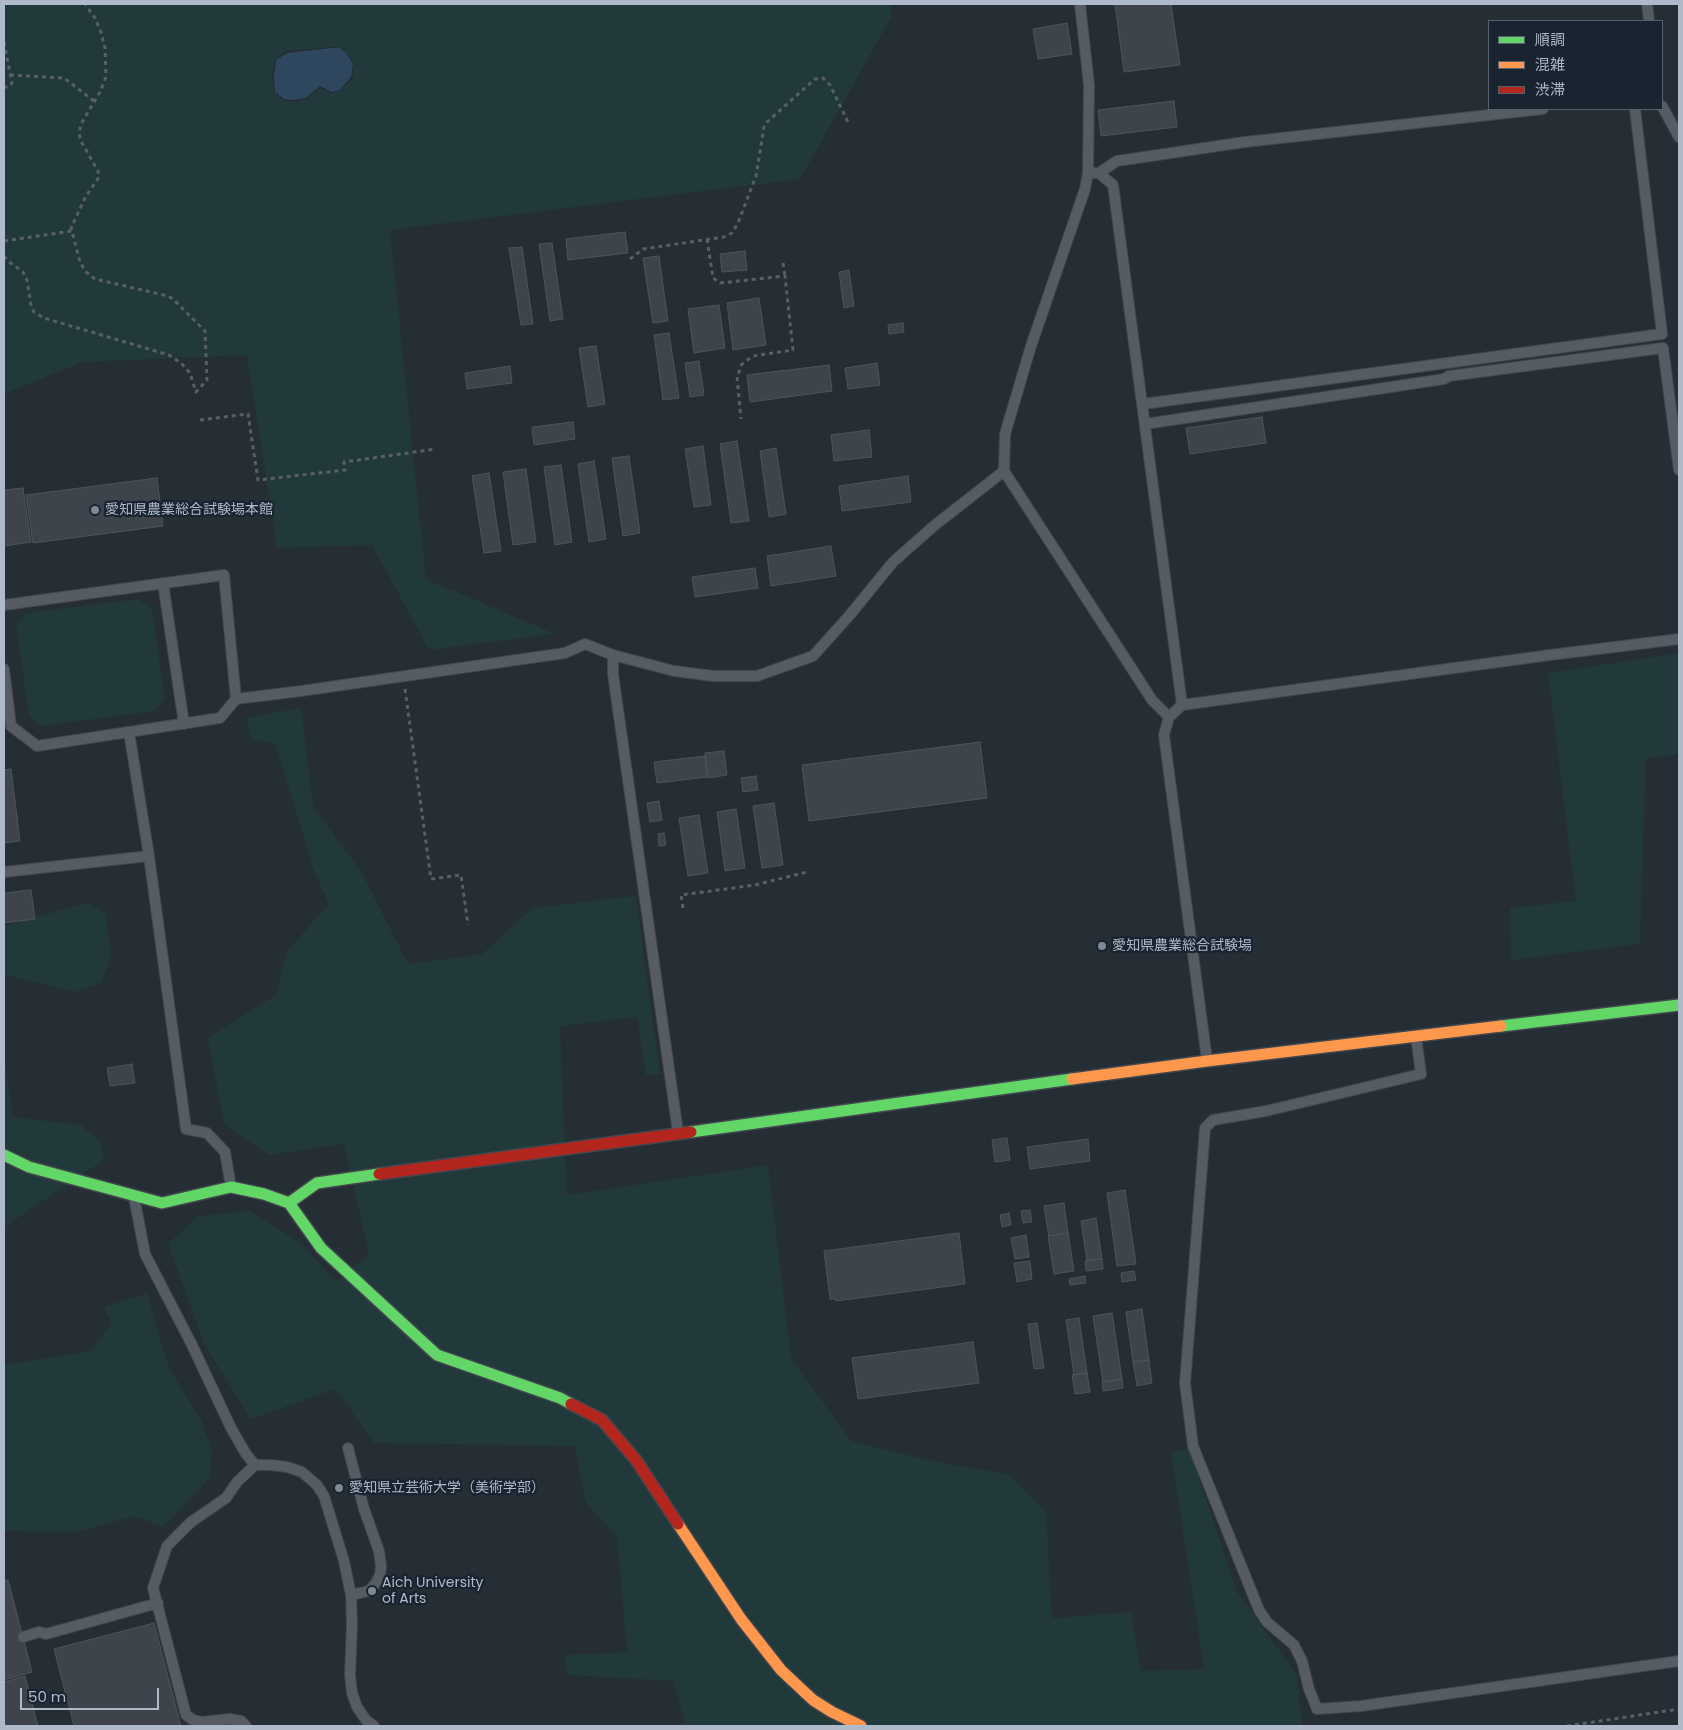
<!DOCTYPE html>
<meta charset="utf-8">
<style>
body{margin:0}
#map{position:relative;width:1683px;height:1730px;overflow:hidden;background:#252d35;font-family:Poppins,"Noto Sans JP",sans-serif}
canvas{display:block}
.frame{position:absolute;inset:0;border:5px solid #aebac8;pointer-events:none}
.legend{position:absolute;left:1488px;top:20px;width:175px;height:90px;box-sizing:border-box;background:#192430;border:1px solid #55606d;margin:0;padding:6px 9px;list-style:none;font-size:15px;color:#aebac8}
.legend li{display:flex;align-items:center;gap:10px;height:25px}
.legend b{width:25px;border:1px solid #55606d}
.scale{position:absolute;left:20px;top:1688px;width:139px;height:22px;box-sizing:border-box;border:2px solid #aebac8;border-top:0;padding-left:6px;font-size:15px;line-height:18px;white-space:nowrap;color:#aebac8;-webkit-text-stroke:4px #192430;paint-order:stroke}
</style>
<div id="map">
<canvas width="1683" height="1730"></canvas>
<div class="frame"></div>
<ul class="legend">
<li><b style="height:6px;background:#63d668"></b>順調</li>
<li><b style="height:6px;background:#ff974d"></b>混雑</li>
<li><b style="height:6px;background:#b3261e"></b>渋滞</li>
</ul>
<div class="scale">50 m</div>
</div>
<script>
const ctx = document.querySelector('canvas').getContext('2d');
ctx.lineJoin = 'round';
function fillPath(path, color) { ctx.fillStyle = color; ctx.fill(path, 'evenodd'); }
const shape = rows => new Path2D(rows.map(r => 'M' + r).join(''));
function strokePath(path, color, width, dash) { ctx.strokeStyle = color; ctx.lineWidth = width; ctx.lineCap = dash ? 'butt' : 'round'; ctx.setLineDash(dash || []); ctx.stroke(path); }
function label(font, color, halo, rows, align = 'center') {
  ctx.font = font + ' Poppins,"Noto Sans JP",sans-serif'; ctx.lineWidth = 4.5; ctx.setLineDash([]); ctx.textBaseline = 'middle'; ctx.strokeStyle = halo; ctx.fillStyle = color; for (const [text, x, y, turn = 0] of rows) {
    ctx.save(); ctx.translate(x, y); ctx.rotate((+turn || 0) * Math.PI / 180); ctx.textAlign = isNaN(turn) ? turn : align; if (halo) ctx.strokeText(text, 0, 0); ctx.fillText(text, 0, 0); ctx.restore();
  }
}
fillPath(shape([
 [4,4,890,4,892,16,800,179,390,230,426,579,555,634,429,650,372,545,277,548,247,355,82,362,4,394],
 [332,47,340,47,347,52,354,64,353,78,340,91,331,93,320,88,307,99,295,102,283,100,274,93,272,77,275,60,286,51],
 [138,599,152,608,165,699,155,711,41,726,29,716,16,626,26,613],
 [1679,653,1679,754,1646,758,1640,944,1511,960,1510,908,1576,901,1548,673],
 [301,708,313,806,361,871,408,964,482,954,532,908,636,896,660,1074,646,1076,637,1017,560,1026,567,1195,768,1165,791,1358,851,1441,937,1462,1008,1474,1046,1512,1052,1618,1131,1612,1141,1671,1204,1669,1171,1453,1189,1448,1237,1592,1297,1675,1302,1726,676,1726,685,1721,673,1681,567,1675,564,1655,627,1652,617,1537,585,1501,575,1446,374,1443,336,1389,251,1419,205,1346,168,1244,197,1216,250,1211,301,1243,336,1281,369,1255,344,1144,269,1155,224,1124,208,1038,276,995,287,951,329,904,313,868,275,743,252,740,246,718],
 [87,903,106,913,111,957,101,983,75,992,4,975,4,926],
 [4,1055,13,1117,81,1125,100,1142,104,1160,4,1227],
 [147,1293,169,1368,201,1420,212,1450,210,1478,163,1527,135,1516,76,1532,4,1531,4,1365,91,1351,111,1323,104,1307]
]), '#22393b');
fillPath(shape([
 [332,48,340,48,347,53,353,65,351,77,340,90,332,92,320,86,306,98,295,100,284,99,275,92,274,77,276,60,287,53]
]), '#2e465e');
const building = shape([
 [1115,4,1171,4,1180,65,1124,72,1115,4],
 [1067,23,1072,54,1038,59,1033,29,1067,23],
 [1174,101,1177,127,1101,136,1098,110,1174,101],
 [625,232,628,253,568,260,566,239,625,232],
 [552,243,563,319,550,321,539,244,552,243],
 [522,247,533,324,521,325,509,248,522,247],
 [745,251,747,270,722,272,720,254,745,251],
 [659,256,668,321,653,323,643,258,659,256],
 [849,270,854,306,844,308,839,272,849,270],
 [759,298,766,345,733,350,727,303,759,298],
 [719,305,725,348,694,353,688,309,719,305],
 [903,323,904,332,889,334,888,325,903,323],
 [669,333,679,398,663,400,654,335,669,333],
 [596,346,605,404,588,407,579,348,596,346],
 [699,361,704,395,690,397,685,363,699,361],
 [877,363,880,385,848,389,845,368,877,363],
 [829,365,832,391,750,402,747,375,829,365],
 [510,366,512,383,467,389,465,373,510,366],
 [1262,417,1266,443,1190,454,1186,428,1262,417],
 [573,422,575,439,534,445,532,427,573,422],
 [869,430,872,457,834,461,831,435,869,430],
 [737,441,749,521,731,523,720,444,737,441],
 [703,446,711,505,694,507,685,449,703,446],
 [776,448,786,514,769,517,760,451,776,448],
 [629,456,640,533,623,536,612,458,629,456],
 [594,461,606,539,589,542,578,464,594,461],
 [561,465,572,542,555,545,544,467,561,465],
 [526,469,536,542,513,545,503,472,526,469],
 [489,473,501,551,484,553,472,476,489,473],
 [908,476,911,502,842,511,839,486,908,476],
 [157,478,163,526,33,543,26,495,157,478],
 [23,488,31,542,4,546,4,490,23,488],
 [831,546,836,576,771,586,767,556,831,546],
 [755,568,758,588,695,597,692,577,755,568],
 [980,742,987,798,809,821,802,765,980,742],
 [724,751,727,775,708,778,705,753,724,751],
 [705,756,707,777,657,783,654,762,705,756],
 [11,769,20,841,4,843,4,770,11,769],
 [756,776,758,790,743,792,741,778,756,776],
 [659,801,662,820,650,822,647,803,659,801],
 [774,803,783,865,762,868,753,806,774,803],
 [736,809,745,868,725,871,717,812,736,809],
 [699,815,708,873,688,876,679,818,699,815],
 [664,833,666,845,659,846,658,834,664,833],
 [31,890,35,919,4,923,4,893,31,890],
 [132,1064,135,1083,110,1086,107,1068,132,1064],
 [1007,1138,1010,1160,995,1162,992,1140,1007,1138],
 [1088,1139,1090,1161,1030,1169,1027,1147,1088,1139],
 [1125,1190,1136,1264,1117,1266,1107,1193,1125,1190],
 [1064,1203,1068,1233,1049,1236,1044,1206,1064,1203],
 [1030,1210,1032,1222,1023,1223,1021,1211,1030,1210],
 [1009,1213,1011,1225,1002,1227,1000,1215,1009,1213],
 [1096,1218,1102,1259,1087,1261,1081,1221,1096,1218],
 [959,1233,965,1284,836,1301,835,1299,830,1299,824,1251,959,1233],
 [1068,1233,1074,1271,1054,1274,1048,1236,1068,1233],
 [1026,1235,1029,1257,1015,1259,1011,1238,1026,1235],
 [1102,1259,1103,1269,1086,1271,1085,1261,1102,1259],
 [1030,1261,1032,1279,1017,1282,1014,1263,1030,1261],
 [1134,1271,1136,1280,1122,1282,1121,1273,1134,1271],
 [1085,1276,1086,1283,1070,1285,1069,1279,1085,1276],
 [1142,1309,1149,1360,1133,1362,1126,1312,1142,1309],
 [1112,1313,1122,1379,1103,1382,1093,1316,1112,1313],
 [1079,1318,1087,1373,1074,1375,1066,1320,1079,1318],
 [1037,1323,1044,1368,1034,1369,1028,1324,1037,1323],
 [973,1342,979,1383,858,1399,852,1358,973,1342],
 [1149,1360,1152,1383,1137,1386,1133,1362,1149,1360],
 [1087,1373,1090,1392,1075,1394,1072,1375,1087,1373],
 [1122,1379,1123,1388,1103,1391,1102,1382,1122,1379],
 [8,1580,32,1672,4,1680,4,1581,8,1580],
 [154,1623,181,1726,74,1726,54,1649,154,1623],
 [25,1676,38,1726,4,1726,4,1682,25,1676]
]);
fillPath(building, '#3d444b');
strokePath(building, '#4d545d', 1);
const lane = shape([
 [1080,4,1089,85,1088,173,1085,189,1031,346,1005,434,1004,471,1152,700,1169,717],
 [1647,4,1649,21],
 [1662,106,1679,137],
 [1094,173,1099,173,1117,161,1245,142,1543,109],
 [1099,173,1113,185,1182,705],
 [1143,404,1662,334,1635,109],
 [1145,424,1444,379,1449,376,1663,348,1679,470],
 [163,583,184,724],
 [4,605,224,575,236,699],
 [613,655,613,674,678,1132],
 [4,669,11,726,37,746,220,718,236,699,301,691,565,653,585,644,613,655,674,671,713,676,757,676,813,656,849,616,893,562,935,525,1004,471],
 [129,732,149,856,186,1129,207,1133,225,1152,231,1187],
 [4,872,149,856],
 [1416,1037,1421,1074,1266,1111,1213,1120,1205,1128,1185,1383,1193,1446,1259,1610,1267,1622,1294,1645,1302,1661,1309,1689,1317,1709,1361,1706,1679,1661],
 [1207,1060,1164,735,1169,717,1182,705,1550,655,1679,639],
 [134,1197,145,1254,192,1345,231,1428,246,1454,255,1465,271,1465,287,1467,302,1472,317,1485,324,1496,344,1561,351,1595,352,1625,350,1675,352,1693,357,1707,366,1720,374,1726],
 [348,1448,364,1509,379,1551,381,1566,380,1575,376,1583,369,1591,351,1595],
 [23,1637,39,1632,46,1634,158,1603],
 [246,1726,241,1721,230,1719,202,1722,193,1720,186,1715,153,1588,167,1546,191,1522,226,1498,237,1482,255,1465]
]);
const fast = shape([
 [1501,1026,1679,1005],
 [691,1132,1072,1079],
 [4,1155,29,1167,162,1203,231,1187,264,1194,289,1203,317,1183,379,1174],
 [289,1203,321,1248,437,1355,560,1398,571,1404]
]);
const slow = shape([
 [1072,1079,1207,1061,1501,1026],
 [678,1524,741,1619,781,1670,813,1700,832,1712,861,1726]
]);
const jam = shape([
 [379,1174,691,1132],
 [571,1404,602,1420,636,1460,678,1524]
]);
strokePath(lane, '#42474d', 12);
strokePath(fast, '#42474d', 14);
strokePath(slow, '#42474d', 14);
strokePath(jam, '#42474d', 14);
strokePath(shape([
 [4,42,12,83,8,87,4,87],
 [10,75,64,78,94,101],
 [707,239,713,278,720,283,785,276,793,350,753,356,742,364,737,377,741,419],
 [4,241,72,231],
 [4,256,8,261,23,272,27,280,31,305,34,312,44,318,169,355,181,363,190,373,196,392,207,380,205,331,173,299,168,296,95,279,86,272,80,262,71,228,86,196,99,177,98,171,82,143,79,134,81,124,100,92,106,77,105,48,101,32,95,18,85,4],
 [630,259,643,249,724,237,732,233,738,223,756,176,764,127,767,122,815,79,823,78,830,85,848,122],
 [783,263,785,276],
 [200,420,248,414,258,480,345,470,344,462,436,449],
 [405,689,431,879,461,875,468,925],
 [683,908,681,895,755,885,807,872],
 [1567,1726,1679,1709]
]), '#586066', 3, [4, 4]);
strokePath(lane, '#565c63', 10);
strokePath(fast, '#63d668', 11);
strokePath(slow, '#ff974d', 11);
strokePath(jam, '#b3261e', 11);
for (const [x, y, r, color] of [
 [95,510,5,"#7e8995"],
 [1102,946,5,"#7e8995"],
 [339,1488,5,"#7e8995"],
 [372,1591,5,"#7e8995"]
]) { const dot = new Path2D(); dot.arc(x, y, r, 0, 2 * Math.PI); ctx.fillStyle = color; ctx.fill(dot); strokePath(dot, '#192430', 2); }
label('14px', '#aebac8', '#192430', [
 ["愛知県農業総合試験場本館",105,510],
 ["愛知県農業総合試験場",1112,946],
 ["愛知県立芸術大学（美術学部）",349,1488],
 ["Aich University",382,1583],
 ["of Arts",382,1599]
], 'left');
</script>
